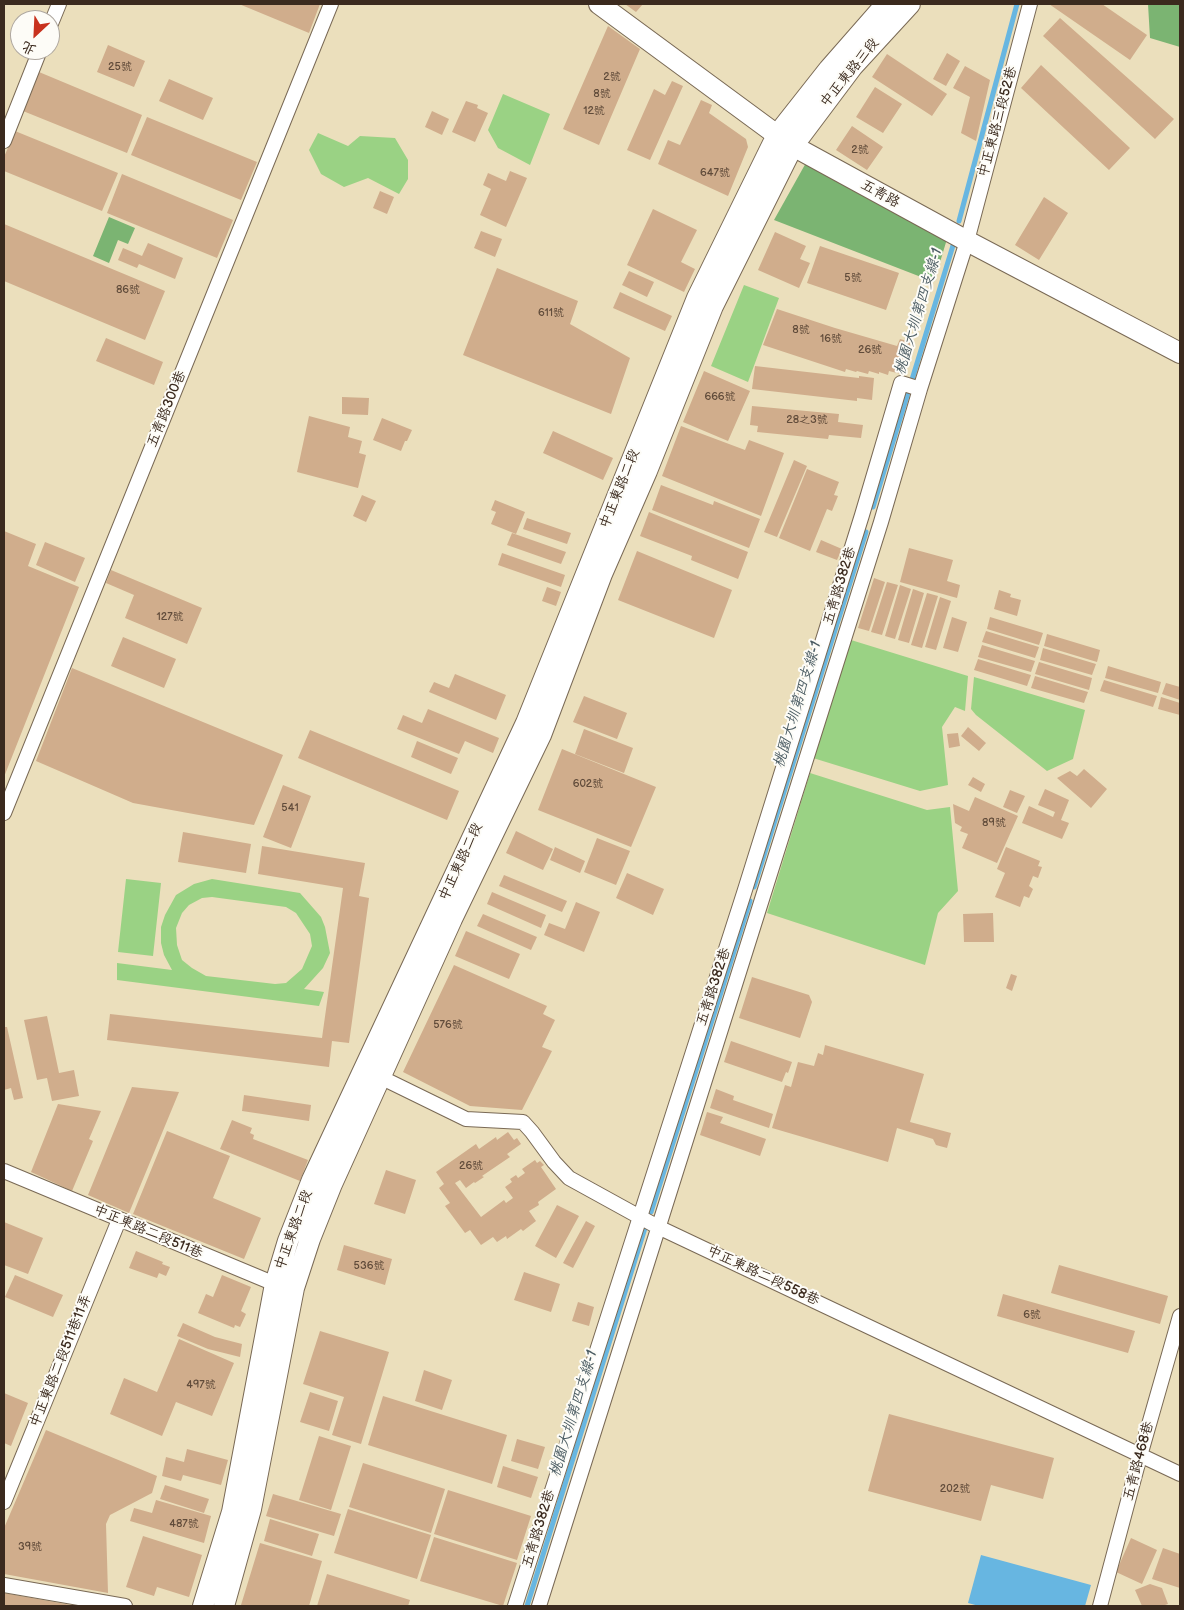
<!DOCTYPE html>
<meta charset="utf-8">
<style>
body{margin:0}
#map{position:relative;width:1184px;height:1610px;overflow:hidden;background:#ebdfbc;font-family:"Balsamiq Sans","LXGW WenKai TC",sans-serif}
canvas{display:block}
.frame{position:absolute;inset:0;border:5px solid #3b2a1e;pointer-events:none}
.north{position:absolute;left:10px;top:10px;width:50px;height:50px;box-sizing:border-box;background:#fdfcf7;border:1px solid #afa8a0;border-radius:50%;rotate:205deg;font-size:14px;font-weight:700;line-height:20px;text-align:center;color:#3b2a1e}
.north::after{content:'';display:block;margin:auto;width:18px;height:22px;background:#c8321e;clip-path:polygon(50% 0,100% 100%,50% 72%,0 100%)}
</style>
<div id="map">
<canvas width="1184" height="1610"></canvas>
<div class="frame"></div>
<div class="north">北</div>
</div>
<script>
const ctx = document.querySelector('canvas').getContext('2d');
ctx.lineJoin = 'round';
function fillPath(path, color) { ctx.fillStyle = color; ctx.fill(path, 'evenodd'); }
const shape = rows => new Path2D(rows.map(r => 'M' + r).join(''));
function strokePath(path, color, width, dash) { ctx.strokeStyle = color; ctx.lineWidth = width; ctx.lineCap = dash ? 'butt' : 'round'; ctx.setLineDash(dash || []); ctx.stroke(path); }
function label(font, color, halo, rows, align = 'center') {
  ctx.font = font + ' "Balsamiq Sans","LXGW WenKai TC",sans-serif'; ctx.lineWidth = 4; ctx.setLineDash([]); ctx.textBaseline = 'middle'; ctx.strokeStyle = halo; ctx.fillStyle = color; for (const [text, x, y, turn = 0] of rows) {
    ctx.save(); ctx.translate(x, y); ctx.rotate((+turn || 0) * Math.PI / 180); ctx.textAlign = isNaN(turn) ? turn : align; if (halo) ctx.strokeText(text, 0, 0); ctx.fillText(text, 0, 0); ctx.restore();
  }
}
fillPath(shape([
 [503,94,550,114,530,165,498,148,488,130],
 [318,133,348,146,360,136,395,138,408,160,408,179,399,194,368,178,344,187,321,174,309,150],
 [744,285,779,298,748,382,711,366],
 [851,640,968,676,965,711,955,707,942,727,948,785,920,791,813,758],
 [974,677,1085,710,1073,759,1047,771,976,715,971,709],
 [810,773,927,810,950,807,958,891,938,913,925,965,767,913],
 [126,879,161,883,153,956,118,952],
 [212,879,300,893,321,917,325,927,330,953,323,968,304,989,324,992,319,1006,117,980,117,963,172,970,164,955,161,943,161,927,165,915,176,895,194,884],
 [212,897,286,907,296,913,310,934,312,946,302,969,286,983,275,984,206,976,192,968,182,960,177,945,176,928,182,913,189,905,202,898]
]), '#9ad284');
fillPath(shape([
 [1148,4,1180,4,1180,47,1150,38],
 [807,161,947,239,934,282,774,220],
 [109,217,135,228,128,244,118,240,109,263,93,256]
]), '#7bb472');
fillPath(shape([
 [981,1555,1091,1585,1085,1606,979,1606,968,1603]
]), '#67b6e1');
strokePath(shape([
 [959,221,1017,4],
 [873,507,955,239],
 [754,887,866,532],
 [651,1212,750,901],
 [527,1606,645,1228]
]), '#67b6e1', 5);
fillPath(shape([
 [239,4,320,4,309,33],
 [625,4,643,4,636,12],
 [1049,4,1102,4,1147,35,1130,60],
 [1060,18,1174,119,1155,139,1043,36],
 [608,26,640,49,599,145,563,129],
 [108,45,145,61,134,87,97,72],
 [947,53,960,61,946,86,933,79],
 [887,54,947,94,932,116,872,77],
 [1041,65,1130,148,1109,170,1021,88],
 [965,66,990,80,976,141,961,133,970,97,953,88],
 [39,72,142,115,127,153,23,111],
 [169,79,213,98,203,120,159,101],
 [672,81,683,86,650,160,627,150,654,89,665,95],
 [875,87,902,104,883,133,856,117],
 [701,100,712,105,709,113,746,139,748,147,728,196,658,164,668,140,680,145],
 [466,101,478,105,477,108,488,113,475,142,452,132],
 [432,111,449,119,442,135,425,127],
 [147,117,257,162,241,200,131,155],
 [852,126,883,147,867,170,836,150],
 [15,131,118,173,102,211,4,171,4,157],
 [510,171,527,178,506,227,480,215,491,189,483,185,488,173,506,181],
 [122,174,233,220,217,258,107,213],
 [380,191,394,197,387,214,373,208],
 [1044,197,1068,213,1039,260,1015,245],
 [653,209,697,230,681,262,695,269,684,292,627,265],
 [4,224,165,291,145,340,4,281],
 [481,231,502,239,495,257,474,248],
 [775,232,806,246,800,259,810,263,799,288,758,270],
 [148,243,183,258,175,279,139,264,137,268,118,260,123,248,142,256],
 [820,246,899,273,886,310,807,283],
 [497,268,578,301,570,324,630,358,611,414,463,355],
 [629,271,654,282,647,297,622,285],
 [620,292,672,316,665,331,613,308],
 [777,309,835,328,897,346,900,339,911,342,901,374,889,371,888,375,879,372,879,374,869,371,868,374,857,371,856,372,846,369,845,372,763,345],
 [106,338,163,362,154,385,96,361],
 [755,366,859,378,859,376,874,378,872,400,857,398,857,401,752,389],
 [704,371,750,391,728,441,683,422],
 [342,397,369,398,368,415,342,414],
 [752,406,839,414,838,422,863,425,861,438,829,435,828,439,757,432,758,426,750,425],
 [309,416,350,427,348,437,362,441,359,453,366,455,358,488,297,472],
 [382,418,412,430,407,441,405,441,401,451,373,440],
 [681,426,745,450,749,440,784,453,761,516,662,476],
 [553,431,613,458,603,480,543,453],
 [794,460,807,466,777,537,764,532],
 [807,469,839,482,834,495,838,496,832,511,827,509,810,551,779,538],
 [661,485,713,505,714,501,760,519,749,548,652,510],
 [362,495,376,501,366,522,353,516],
 [495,500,525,512,516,534,491,524,496,512,491,510],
 [649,512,748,552,738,579,691,560,692,556,640,536],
 [527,518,571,533,567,544,523,529],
 [4,531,36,544,28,566,79,587,4,777],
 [512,533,566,552,561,564,507,545],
 [821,540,842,549,837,560,816,552],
 [45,542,85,558,75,582,36,565],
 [909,548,953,560,947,581,960,585,957,598,900,582],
 [637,551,732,590,714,638,618,600],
 [502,553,565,575,561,587,498,565],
 [111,570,202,608,187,644,125,618,134,595,106,583],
 [874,578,885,582,869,631,858,628],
 [887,582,898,585,882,635,871,632],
 [900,585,911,589,895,639,885,636],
 [547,587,561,592,556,606,542,601],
 [913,589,924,593,909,643,898,640],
 [999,590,1011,594,1010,597,1021,600,1017,616,994,609],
 [927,593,938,596,922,648,911,645],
 [940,597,951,601,936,650,925,647],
 [952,617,967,622,958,652,943,648],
 [990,617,1043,633,1039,645,987,629],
 [986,631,1039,647,1035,658,982,642],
 [1047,634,1100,650,1097,662,1044,646],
 [123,637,176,659,164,688,111,666],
 [982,645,1035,661,1031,672,978,657],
 [1043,648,1096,664,1092,675,1040,660],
 [978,659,1031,675,1027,686,974,670],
 [1039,662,1092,678,1089,690,1035,674],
 [1108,666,1161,682,1158,693,1105,678],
 [72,668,283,755,254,825,133,803,36,761],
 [455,674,506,695,496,720,429,692,434,682,449,688],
 [1035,676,1088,692,1084,703,1031,688],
 [1104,680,1157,696,1153,707,1100,691],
 [1166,683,1180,687,1180,700,1162,694],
 [584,696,627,713,617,739,573,722],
 [1161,697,1180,703,1180,715,1158,709],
 [428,709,499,738,493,753,465,741,459,754,397,729,403,715,422,723],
 [968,727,986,743,979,751,961,736],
 [584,729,633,748,624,773,575,754],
 [310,730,459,791,447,820,298,758],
 [958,733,960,746,949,748,947,734],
 [417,741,458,758,451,774,411,757],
 [562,749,656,787,631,847,538,810],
 [1084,769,1107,789,1091,808,1057,778,1070,771,1077,776],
 [973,777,985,784,981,792,968,785],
 [283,785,311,796,291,848,263,837],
 [1045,789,1069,800,1061,820,1069,823,1062,839,1022,823,1029,806,1053,817,1055,812,1038,805],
 [1010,790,1025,796,1017,813,1003,807],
 [975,797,1018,816,997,863,962,848,968,834,960,831,962,827,955,823,953,804,969,811],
 [516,831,553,849,543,870,506,853],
 [183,832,251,844,246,873,178,862],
 [597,838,630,851,616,885,584,872],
 [262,846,365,863,359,896,369,898,349,1043,332,1041,329,1067,107,1040,110,1014,322,1038,343,888,258,874],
 [555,847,585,861,580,873,550,860],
 [1006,847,1040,861,1038,866,1042,867,1038,878,1033,876,1029,886,1033,889,1029,898,1024,896,1020,907,995,897,1005,873,997,869],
 [627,873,664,889,653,915,616,898],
 [504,875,567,901,562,912,499,886],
 [492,892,546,915,541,928,487,904],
 [576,902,600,912,584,952,544,935,549,923,565,929],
 [993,913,994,942,964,942,963,914],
 [483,914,537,937,531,950,477,926],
 [466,931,520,954,509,979,455,956],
 [454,965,547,1006,543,1014,555,1020,542,1047,552,1051,522,1110,470,1106,403,1072],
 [1011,974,1017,976,1012,991,1006,988],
 [752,977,809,995,812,1002,800,1038,739,1018],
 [47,1016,59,1073,74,1070,79,1096,52,1101,47,1078,37,1080,24,1020],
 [4,1027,7,1027,23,1098,14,1100,11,1088,4,1090],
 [731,1041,792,1062,788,1073,786,1072,782,1082,724,1062],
 [825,1045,924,1074,910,1122,951,1133,947,1148,936,1145,933,1139,897,1128,888,1162,772,1128,785,1085,791,1087,798,1062,814,1066,818,1053,823,1055],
 [132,1087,179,1092,129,1213,88,1195],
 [716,1089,734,1096,733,1100,773,1114,769,1128,710,1108],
 [244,1095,311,1105,309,1121,242,1111],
 [58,1104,101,1111,89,1139,93,1141,72,1191,31,1172],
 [707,1112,723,1117,720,1123,766,1139,760,1156,700,1135],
 [232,1120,252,1128,250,1133,254,1135,253,1139,308,1160,300,1181,220,1149],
 [167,1131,230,1156,213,1198,261,1218,244,1259,133,1214],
 [508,1132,514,1140,517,1138,521,1144,507,1154,510,1157,482,1176,484,1177,475,1183,474,1182,466,1188,460,1180,455,1183,481,1217,504,1200,506,1203,513,1198,505,1187,512,1182,510,1179,516,1175,518,1178,525,1173,522,1169,535,1160,537,1163,540,1161,544,1165,541,1167,556,1189,538,1202,539,1205,529,1211,536,1221,523,1231,521,1229,507,1239,506,1236,497,1242,493,1237,481,1245,470,1230,465,1233,445,1206,450,1203,439,1188,444,1184,436,1172,476,1144,479,1149,496,1137,497,1140],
 [386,1170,416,1180,405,1214,374,1204],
 [557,1205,579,1216,556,1258,535,1246],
 [586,1221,595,1226,573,1268,563,1263],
 [4,1222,43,1238,28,1274,4,1265],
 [344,1245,392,1259,385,1285,337,1270],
 [136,1251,163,1262,162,1264,170,1267,166,1276,159,1273,157,1278,129,1268],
 [1059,1265,1168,1296,1160,1324,1051,1293],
 [524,1272,560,1284,551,1312,514,1300],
 [15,1275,63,1295,53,1317,5,1297],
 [222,1275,251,1287,241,1311,246,1314,240,1327,235,1325,234,1328,198,1313,206,1294,213,1297],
 [1003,1294,1135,1331,1128,1353,997,1316],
 [578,1302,594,1307,589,1326,572,1321],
 [183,1323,215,1337,242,1344,240,1357,208,1349,177,1336],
 [320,1331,389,1352,361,1444,332,1435,344,1397,303,1384],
 [179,1339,234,1363,212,1416,176,1402,162,1436,110,1414,124,1378,157,1392],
 [424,1370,452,1380,442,1410,415,1401],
 [310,1392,338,1401,329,1431,300,1422],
 [4,1393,28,1403,11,1446,4,1443,5,1413,4,1413],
 [383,1396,507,1435,492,1484,368,1445],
 [889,1414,1054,1458,1043,1499,991,1485,981,1521,868,1491],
 [46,1430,157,1476,152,1493,110,1515,106,1524,108,1593,4,1574,4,1528],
 [319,1436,351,1446,331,1510,299,1500],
 [517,1439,545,1447,538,1469,511,1461],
 [187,1449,228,1460,221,1485,183,1475,181,1481,162,1476,166,1457,184,1462],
 [363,1463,445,1489,431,1533,349,1507],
 [503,1466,538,1477,531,1498,497,1487],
 [165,1485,209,1499,204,1513,160,1499],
 [448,1490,531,1516,517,1560,434,1534],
 [273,1494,341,1514,334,1536,266,1516],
 [156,1500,211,1516,204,1543,130,1521,134,1508,152,1513],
 [348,1509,431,1535,417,1579,334,1553],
 [270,1519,319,1534,312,1556,264,1541],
 [143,1536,202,1555,189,1597,157,1587,154,1596,126,1587],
 [434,1537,517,1563,503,1606,420,1581],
 [1131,1538,1157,1550,1142,1584,1116,1572],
 [260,1543,322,1561,309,1606,246,1606,241,1605],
 [1163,1548,1180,1554,1180,1588,1152,1579],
 [327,1574,410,1600,408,1606,317,1606],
 [1150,1584,1162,1588,1168,1604,1162,1606,1142,1606,1135,1590],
 [4,1593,71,1605,71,1606,4,1606]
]), '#d0ad8c');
const street = shape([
 [50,26,59,4],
 [4,141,40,50],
 [4,813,331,4],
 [374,1074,466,1119,523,1122,532,1132,554,1162,569,1178,658,1227,1180,1474],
 [4,1171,275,1284,284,1286],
 [4,1502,119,1220],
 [4,1585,125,1606],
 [515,1606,744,893,862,515,901,383,920,389],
 [539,1606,881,522,920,389,967,241,1030,4],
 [1100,1606,1140,1456,1180,1316]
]);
const secondary = shape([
 [599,4,777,135,793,146,967,241,1180,353],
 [203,1606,232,1512,275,1284,288,1241,312,1180,526,723,697,298,777,135,829,69,886,4],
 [224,1606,251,1509,294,1288,310,1239,332,1184,452,919,541,735,602,574,647,471,713,306,793,146,853,66,910,4]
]);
strokePath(street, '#796955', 16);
strokePath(secondary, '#796955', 22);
strokePath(street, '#fff', 14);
strokePath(secondary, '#fff', 20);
label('11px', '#604b3a', null, [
 ["25號",120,67],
 ["2號",612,77],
 ["8號",602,94],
 ["12號",594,111],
 ["2號",860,150],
 ["647號",715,173],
 ["5號",853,278],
 ["86號",128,290],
 ["611號",551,313],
 ["8號",801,330],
 ["16號",831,339],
 ["26號",870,350],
 ["666號",720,397],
 ["28之3號",807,420],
 ["127號",170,617],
 ["602號",588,784],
 ["541",290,808],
 ["89號",994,823],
 ["576號",448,1025],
 ["26號",471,1166],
 ["536號",369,1266],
 ["6號",1032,1315],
 ["497號",201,1385],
 ["202號",955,1489],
 ["487號",184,1524],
 ["39號",30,1547]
]);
label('14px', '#3b2a1e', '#fdfcf7', [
 ["中正東路三段",850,73,-51],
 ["中正東路三段52巷",998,122,-75],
 ["五青路",880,194,29],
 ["五青路300巷",167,409,-68],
 ["中正東路二段",620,489,-68],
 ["五青路382巷",840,586,-73],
 ["中正東路二段",461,862,-65],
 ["五青路382巷",714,987,-72],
 ["中正東路二段",294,1230,-70],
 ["中正東路二段511巷",148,1232,23],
 ["中正東路二段558巷",763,1276,25],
 ["中正東路二段511巷11弄",61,1361,-68],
 ["五青路468巷",1139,1461,-75],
 ["五青路382巷",539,1529,-73]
]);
label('italic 15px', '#4a5b62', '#fdfcf7', [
 ["桃園大圳第四支線-1",919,312,-73],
 ["桃園大圳第四支線-1",798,705,-73],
 ["桃園大圳第四支線-1",574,1414,-73]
]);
</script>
